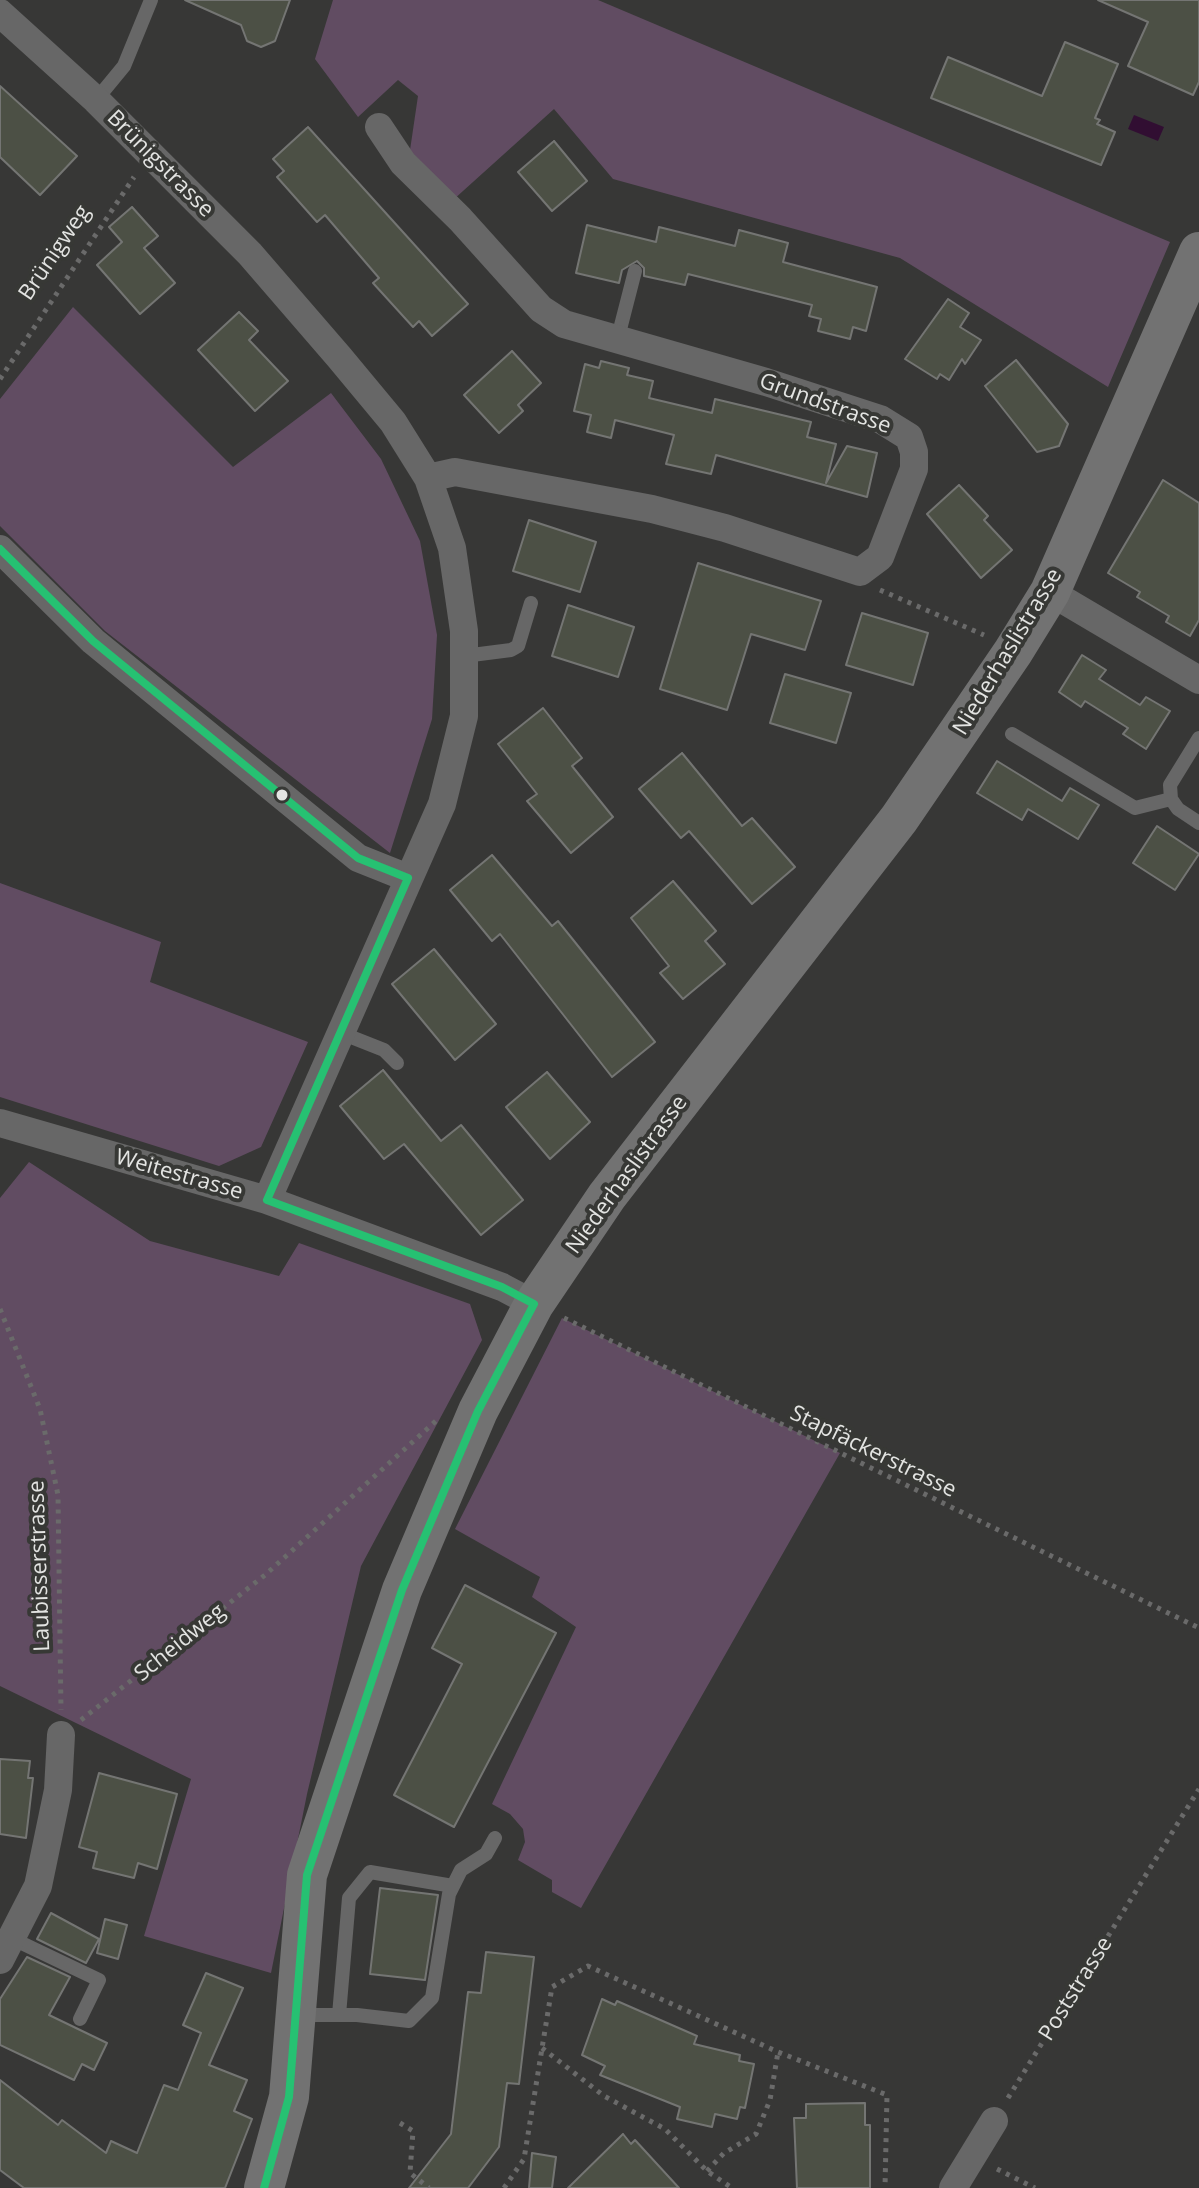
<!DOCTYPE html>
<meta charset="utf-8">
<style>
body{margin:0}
canvas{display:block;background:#373736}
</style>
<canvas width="1199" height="2188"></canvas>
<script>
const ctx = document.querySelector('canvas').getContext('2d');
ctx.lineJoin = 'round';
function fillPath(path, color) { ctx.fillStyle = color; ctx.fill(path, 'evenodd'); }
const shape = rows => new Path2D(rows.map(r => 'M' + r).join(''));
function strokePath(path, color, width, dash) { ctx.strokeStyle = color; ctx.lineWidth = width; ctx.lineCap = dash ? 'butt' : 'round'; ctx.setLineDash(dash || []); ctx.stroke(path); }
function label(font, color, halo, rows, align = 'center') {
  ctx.font = font + ' "Open Sans",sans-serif'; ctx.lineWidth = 8; ctx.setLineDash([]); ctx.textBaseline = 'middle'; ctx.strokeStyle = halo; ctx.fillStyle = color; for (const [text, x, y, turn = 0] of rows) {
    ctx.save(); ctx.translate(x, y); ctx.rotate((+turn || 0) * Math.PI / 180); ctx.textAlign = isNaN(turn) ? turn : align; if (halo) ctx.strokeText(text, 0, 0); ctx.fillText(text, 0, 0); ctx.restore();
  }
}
fillPath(shape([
 [333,0,598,0,1170,242,1108,387,900,258,613,179,554,109,453,200,409,157,418,96,398,80,358,117,315,59],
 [73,307,233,467,331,393,381,459,420,541,437,635,432,719,390,853,105,631,0,526,0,399],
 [0,883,161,942,150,982,308,1042,261,1147,219,1166,0,1097],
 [29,1162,150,1241,279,1276,299,1243,470,1304,482,1340,361,1566,307,1794,271,1973,144,1936,191,1779,0,1686,0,1198],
 [562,1318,840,1453,581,1908,552,1892,552,1880,518,1860,525,1842,523,1829,510,1814,492,1804,576,1627,532,1597,540,1577,455,1529]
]), '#614c62');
fillPath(shape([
 [1134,115,1164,127,1158,141,1128,129]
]), '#310e32');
const building = shape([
 [185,0,290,0,275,41,261,47,247,41,241,25,185,0],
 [1098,0,1199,0,1199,82,1193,95,1128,66,1148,22,1098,0],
 [1065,42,1118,64,1095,118,1100,120,1097,124,1115,132,1101,165,931,98,948,57,1042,96,1065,42],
 [0,86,77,156,40,195,0,157,0,86],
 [308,127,468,304,432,336,419,321,413,327,373,283,379,278,325,215,317,222,277,177,284,171,273,159,308,127],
 [554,141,587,181,552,211,518,172,554,141],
 [132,207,158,236,144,248,175,283,140,314,97,265,122,242,109,227,132,207],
 [587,225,656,242,659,227,735,246,739,230,788,243,783,262,877,287,866,331,853,327,850,339,818,331,821,319,809,316,812,305,688,274,685,285,644,276,644,268,637,261,622,270,619,283,576,273,587,225],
 [948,299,969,313,960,327,981,340,965,364,962,359,949,380,940,374,937,379,905,359,948,299],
 [239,312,258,331,249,340,288,381,255,411,198,350,239,312],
 [512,351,541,383,518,405,523,411,499,433,464,395,512,351],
 [1016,360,1068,424,1059,446,1037,452,985,386,1016,360],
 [601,361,629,368,627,375,653,381,649,398,712,413,715,399,811,422,807,437,836,444,826,483,847,446,877,453,867,497,716,455,711,474,666,464,674,435,615,420,611,438,587,432,591,415,574,411,585,364,599,368,601,361],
 [1163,480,1199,503,1199,620,1190,636,1166,622,1169,616,1137,597,1140,592,1108,573,1163,480],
 [959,485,988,516,984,520,1012,550,981,578,927,514,959,485],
 [529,520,596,542,580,592,513,571,529,520],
 [698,563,821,601,805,650,751,634,727,710,660,689,698,563],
 [568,605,634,627,618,677,552,656,568,605],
 [862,613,928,633,913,685,846,665,862,613],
 [1082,655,1106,670,1099,679,1140,705,1146,697,1170,711,1146,749,1123,734,1128,728,1085,701,1081,707,1059,692,1082,655],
 [785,674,851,693,836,743,770,723,785,674],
 [543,708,582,758,572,766,613,817,571,853,527,801,537,794,498,744,543,708],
 [682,753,742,826,752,818,795,867,752,904,689,831,681,838,639,789,682,753],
 [997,761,1062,801,1070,788,1099,805,1078,839,1028,809,1022,820,977,793,997,761],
 [1157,826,1199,854,1175,890,1133,863,1157,826],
 [492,855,552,926,558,921,655,1042,612,1077,500,934,492,941,450,890,492,855],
 [673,881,716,931,705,941,725,964,683,999,660,973,669,966,631,918,673,881],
 [434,949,496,1024,455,1060,392,984,434,949],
 [383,1070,441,1141,461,1125,523,1200,481,1235,404,1144,384,1159,340,1106,383,1070],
 [547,1072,590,1122,550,1159,506,1107,547,1072],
 [465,1585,556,1633,454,1827,394,1795,462,1664,432,1648,465,1585],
 [0,1759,30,1761,28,1778,33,1778,26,1838,0,1834,0,1759],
 [99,1773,177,1794,157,1869,138,1863,134,1878,93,1868,97,1852,79,1847,99,1773],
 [380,1888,438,1895,425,1980,370,1974,380,1888],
 [51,1913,99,1939,86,1963,37,1939,51,1913],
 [105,1919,127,1925,118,1959,97,1953,105,1919],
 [486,1952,534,1957,519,2084,507,2083,499,2147,468,2188,409,2188,451,2134,468,1992,481,1993,486,1952],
 [27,1957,70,1977,49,2015,107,2043,94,2070,82,2064,74,2080,0,2045,0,1999,27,1957],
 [206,1973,243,1988,209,2065,247,2080,234,2111,252,2119,225,2188,24,2188,0,2170,0,2080,58,2125,62,2120,106,2153,111,2141,137,2153,164,2085,178,2090,201,2033,183,2025,206,1973],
 [602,1999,615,2005,617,2001,697,2036,694,2044,740,2055,739,2061,754,2064,745,2108,740,2107,737,2119,715,2114,712,2127,677,2119,680,2107,600,2075,605,2066,582,2055,602,1999],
 [865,2103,865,2125,870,2125,870,2188,797,2188,794,2118,806,2118,806,2104,865,2103],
 [623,2134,631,2144,635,2140,679,2188,568,2188,623,2134],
 [532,2153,556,2157,552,2188,529,2188,532,2153]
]);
fillPath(building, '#4c5045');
strokePath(building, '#747573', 2);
strokePath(shape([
 [0,379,134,177],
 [880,590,984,635],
 [0,1309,40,1409,58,1495,61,1710],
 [564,1318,1199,1628],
 [81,1720,265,1575,437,1420],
 [542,2048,604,2096,665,2129,707,2171,732,2188],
 [1008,2098,1199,1789],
 [400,2123,413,2131,410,2173,429,2188],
 [997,2169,1035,2188],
 [707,2171,724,2153,756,2134,770,2100,778,2052],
 [504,2188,524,2159,552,1987,588,1966,778,2052,887,2095,885,2188]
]), '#6a6a6a', 5, [4, 6]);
strokePath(shape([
 [96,100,124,66,151,0],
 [617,341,635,271],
 [464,656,511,650,518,646,531,603],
 [1012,734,1135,808,1171,799],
 [1199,738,1170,785,1171,799,1178,809,1199,823],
 [341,1033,384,1050,397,1063],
 [11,1938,99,1980,80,2019],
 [298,2015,357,2015,409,2021,432,1998,449,1894,461,1870,486,1854,495,1838],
 [339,2015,349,1898,370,1872,453,1886]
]), '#676767', 14);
strokePath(shape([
 [0,13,96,100,250,254,339,357,393,422,428,478,452,548,464,631,464,716,442,804,267,1200],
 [379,127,403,163,460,219,541,309,564,324,766,382,880,419,909,437,914,452,914,469,880,557,860,572,725,528,652,509,455,472,428,478],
 [0,549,93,641,358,858,408,878],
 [1050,592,1199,680],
 [0,1123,267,1200,502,1287,534,1304],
 [0,1960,38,1886,58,1790,61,1735],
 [953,2188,994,2121]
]), '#676767', 28);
strokePath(shape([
 [264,2188,289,2097,307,1875,402,1590,478,1411,534,1304,607,1196,899,819,1013,652,1050,592,1199,252]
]), '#727272', 40);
strokePath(shape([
 [0,549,93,641,358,858,408,878,267,1200,502,1287,534,1304,478,1411,402,1590,307,1875,289,2097,264,2188]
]), '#26c172', 8);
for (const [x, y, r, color] of [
 [282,795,7,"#e3e4e2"]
]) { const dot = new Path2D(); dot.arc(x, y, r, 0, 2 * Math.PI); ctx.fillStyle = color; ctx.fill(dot); strokePath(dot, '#373835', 3); }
label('22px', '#e3e4e2', '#373835', [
 ["Brünigstrasse",160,164,45],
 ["Brünigweg",55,253,-56],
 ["Grundstrasse",825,404,20],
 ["Niederhaslistrasse",1008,652,-59],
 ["Weitestrasse",179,1175,16],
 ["Niederhaslistrasse",627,1175,-54],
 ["Stapfäckerstrasse",873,1452,26],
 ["Laubisserstrasse",40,1566,-92],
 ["Scheidweg",180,1643,-39],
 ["Poststrasse",1076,1989,-58]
]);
</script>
